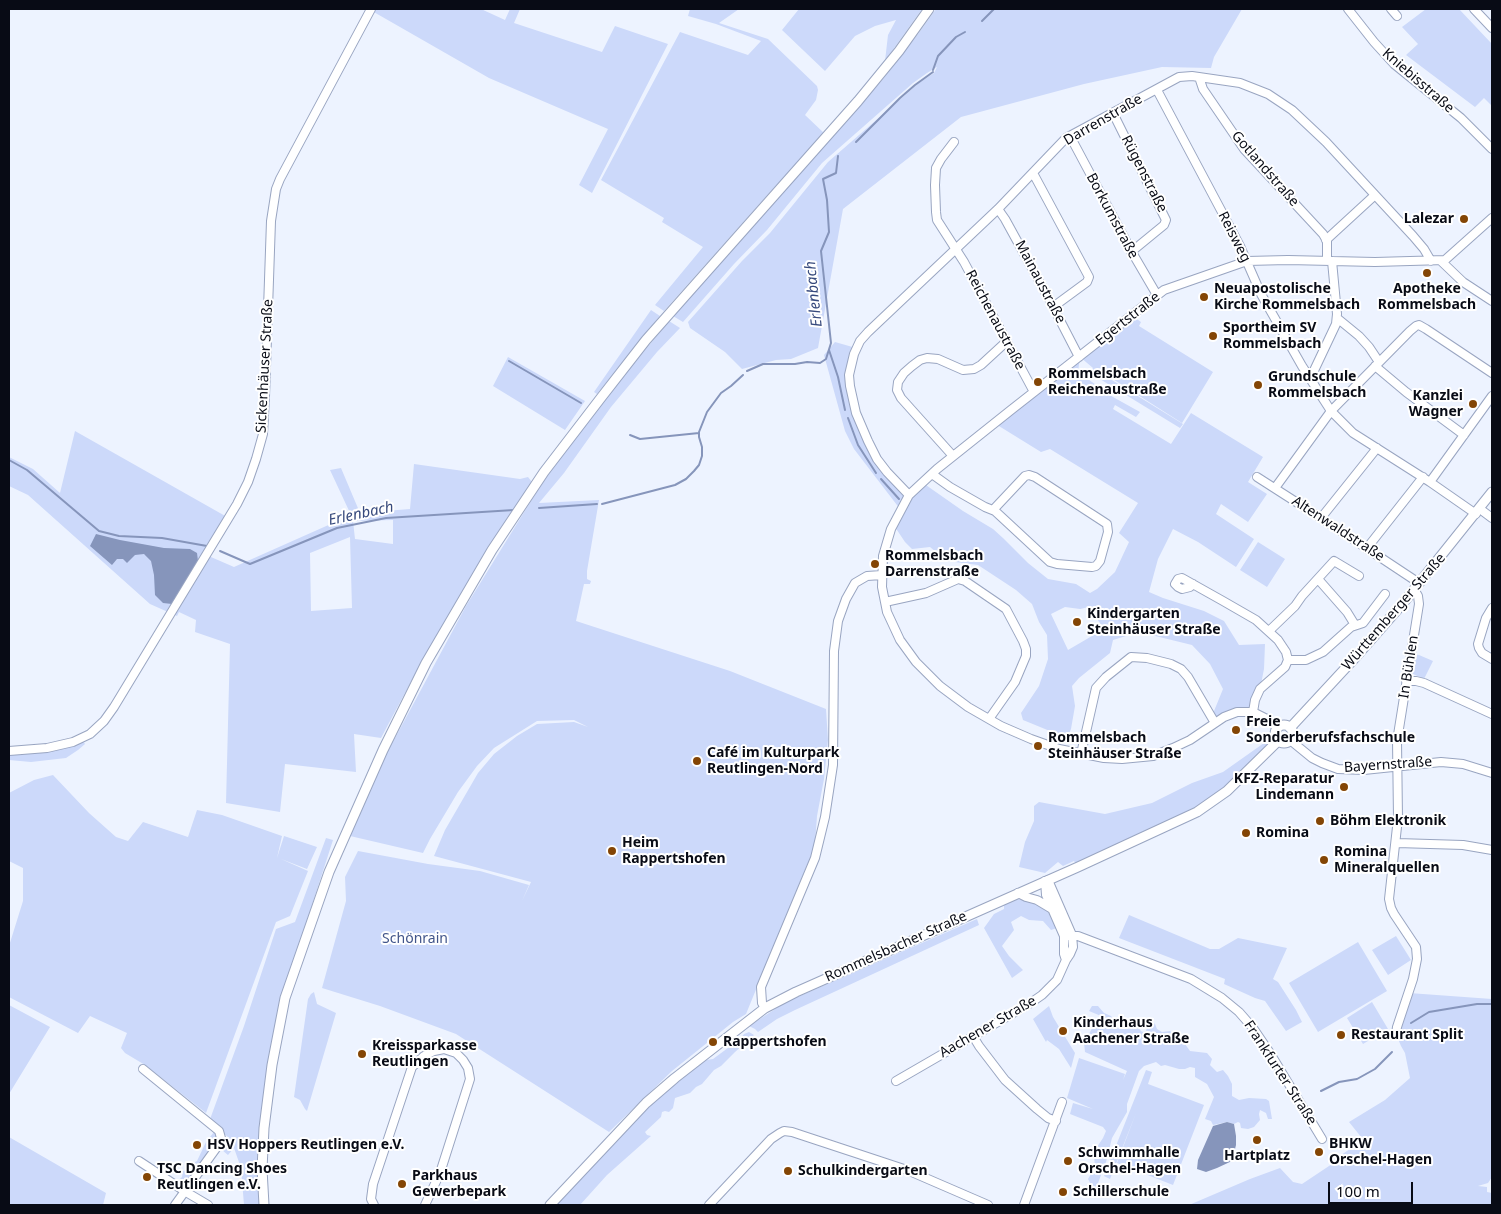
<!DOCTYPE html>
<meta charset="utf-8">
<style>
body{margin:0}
#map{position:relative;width:1501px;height:1214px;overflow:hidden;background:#edf3ff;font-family:"Noto Sans",sans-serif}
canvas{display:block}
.frame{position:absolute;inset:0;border:10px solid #080b15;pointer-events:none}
.scale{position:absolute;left:1328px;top:1182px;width:85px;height:22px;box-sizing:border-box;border:2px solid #080b15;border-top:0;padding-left:6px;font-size:15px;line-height:18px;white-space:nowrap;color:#080b15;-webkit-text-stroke:4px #fff;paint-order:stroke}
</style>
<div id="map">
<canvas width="1501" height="1214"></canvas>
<div class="frame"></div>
<div class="scale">100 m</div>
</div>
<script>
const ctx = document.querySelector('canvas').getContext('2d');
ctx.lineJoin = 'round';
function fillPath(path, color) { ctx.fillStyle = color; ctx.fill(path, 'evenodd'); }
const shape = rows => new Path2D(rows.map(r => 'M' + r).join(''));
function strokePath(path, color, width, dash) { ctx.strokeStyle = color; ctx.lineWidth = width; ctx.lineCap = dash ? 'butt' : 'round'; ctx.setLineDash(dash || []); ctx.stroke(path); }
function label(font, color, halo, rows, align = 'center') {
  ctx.font = font + ' "Noto Sans",sans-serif'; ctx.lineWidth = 4; ctx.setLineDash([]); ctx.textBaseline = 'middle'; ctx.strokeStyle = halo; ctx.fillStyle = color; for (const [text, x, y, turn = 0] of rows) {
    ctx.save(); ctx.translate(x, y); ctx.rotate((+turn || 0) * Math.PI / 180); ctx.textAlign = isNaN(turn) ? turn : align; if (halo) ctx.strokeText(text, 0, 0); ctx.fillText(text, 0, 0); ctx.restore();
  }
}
fillPath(shape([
 [373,9,481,9,505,20,510,9,520,9,514,23,602,52,615,26,668,44,592,193,579,185,608,129,489,78,372,11],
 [690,9,739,9,719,23,768,39,817,86,818,90,816,100,805,115,825,134,771,191,664,311,655,305,703,247,662,222,664,218,601,180,680,32,748,55,761,41,716,24,688,16],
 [799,9,922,9,885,61,888,35,896,20,875,26,855,36,825,71,782,30],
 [936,9,1242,9,1214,57,1211,68,1162,67,1084,84,961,117,843,209,818,348,791,359,776,360,742,369,725,352,690,328,688,322,742,261,770,233,828,162,920,82,934,73,937,67,927,73,913,83,822,163,767,230,734,264,683,322,673,316,883,79,918,34],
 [1426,9,1459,9,1492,44,1492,106,1484,98,1475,107,1406,55,1418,44,1402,27],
 [651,310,660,316,597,394,594,392],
 [1131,315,1141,322,1139,326,1213,372,1182,423,1108,376,1107,377,1183,424,1180,428,1090,373,1093,368,1080,357,1078,372,1113,397,1140,412,1136,417,1115,405,1113,409,1171,444,1191,413,1263,457,1248,482,1267,494,1248,522,1221,504,1216,514,1254,539,1236,567,1198,542,1173,529,1158,559,1149,592,1163,598,1204,611,1224,621,1239,645,1265,644,1264,669,1260,689,1253,712,1242,712,1215,723,1212,716,1223,689,1210,664,1192,645,1139,632,1113,640,1110,653,1079,678,1072,686,1075,706,1071,729,1067,738,1023,720,1021,713,1039,686,1048,659,1047,635,1039,622,1032,604,1016,590,978,565,947,561,930,547,912,549,905,542,893,524,900,509,854,449,845,431,824,355,835,342,856,348,849,380,870,447,909,495,923,483,963,511,993,529,1003,538,1028,563,1048,579,1076,584,1090,593,1097,589,1115,572,1129,542,1119,533,1138,503,1050,449,1041,452,994,423],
 [1065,607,1080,609,1089,607,1104,629,1068,650,1051,614],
 [669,321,680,328,657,352,611,407,564,473,539,503,599,500,587,571,587,579,591,581,590,584,584,584,576,621,730,671,826,709,828,740,824,779,817,816,814,858,811,866,807,865,746,1014,733,1022,672,1071,609,1132,456,1034,380,1006,322,988,346,901,345,877,358,851,428,864,480,871,529,885,522,901,531,882,434,856,445,830,478,773,494,754,517,736,537,724,574,722,588,727,574,720,537,721,494,748,477,766,458,792,430,839,423,853,350,836,387,753,466,606,531,501,548,475,603,401],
 [508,357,585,401,565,430,493,386],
 [75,431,227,517,204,554,234,567,351,515,330,470,341,468,360,513,410,509,414,464,520,479,528,477,532,482,504,523,423,659,381,738,354,734,356,772,285,764,280,812,226,803,230,644,195,632,196,620,179,612,177,616,150,604,28,495,9,486,9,457,33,469,60,493],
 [393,520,393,544,355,539,353,521],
 [350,537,352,608,311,611,310,553],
 [1258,542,1285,559,1267,587,1240,570],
 [1414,654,1419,655,1433,661,1424,679,1411,673],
 [82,739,85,744,78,750,66,758,31,762,9,760,9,751],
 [1278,741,1222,796,1078,867,1074,861,1063,866,1058,862,1045,873,1019,867,1025,842,1034,821,1034,806,1039,802,1105,814,1152,803,1192,783,1223,772,1264,743],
 [53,775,89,813,116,837,128,841,143,822,188,837,197,810,222,815,282,836,277,858,284,836,317,847,307,869,281,859,308,871,290,916,276,922,206,1113,145,1065,125,1053,121,1048,127,1033,90,1016,78,1033,9,997,9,946,23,901,23,868,9,861,9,793,34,780],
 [326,838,333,840,282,998,268,1065,260,1127,259,1167,259,1205,244,1205,241,1168,234,1148,228,1155,222,1150,228,1137,209,1122,244,1026,276,929,295,922],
 [1016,899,1037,902,1050,911,1057,928,1051,930,1043,921,1029,920,1021,916,1011,922,1014,930,1002,946,1009,956,1023,970,1012,978,984,928,994,914,1004,909,1004,905],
 [1129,915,1210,949,1219,949,1238,938,1287,948,1273,979,1278,982,1296,1010,1302,1022,1286,1031,1265,1001,1255,998,1224,984,1225,979,1119,938],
 [977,919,979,925,795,1010,777,1019,758,1032,755,1029,749,1026,786,1002],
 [1396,936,1411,960,1388,975,1372,950],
 [1358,942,1387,991,1318,1032,1289,983],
 [314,992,317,1004,336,1013,307,1111,305,1109,300,1100,294,1097,308,999,311,994],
 [1409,993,1492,999,1492,1177,1488,1183,1478,1186,1487,1187,1487,1192,1492,1193,1491,1205,1189,1205,1250,1179,1280,1168,1293,1182,1302,1184,1338,1160,1341,1155,1350,1149,1355,1150,1370,1148,1349,1122,1385,1100,1410,1078,1405,1053,1401,1046,1396,1034],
 [1372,1002,1388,1029,1363,1044,1347,1018],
 [9,1005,50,1027,9,1094],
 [1049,1006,1053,1017,1075,1053,1071,1068,1059,1049,1047,1040,1046,1042,1033,1019],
 [1092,1006,1098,1006,1104,1013,1111,1016,1113,1019,1117,1021,1135,1023,1141,1031,1143,1032,1146,1031,1148,1024,1151,1021,1155,1024,1157,1029,1162,1032,1170,1031,1175,1035,1179,1041,1185,1044,1190,1051,1207,1053,1212,1059,1210,1065,1217,1072,1223,1070,1228,1076,1232,1084,1232,1096,1239,1100,1249,1098,1266,1099,1269,1101,1272,1119,1268,1119,1266,1113,1260,1110,1259,1114,1260,1120,1254,1127,1248,1129,1241,1128,1240,1123,1238,1122,1234,1124,1227,1122,1213,1125,1211,1121,1205,1119,1214,1097,1207,1084,1195,1077,1195,1068,1190,1067,1185,1069,1179,1069,1165,1065,1161,1066,1156,1062,1144,1066,1139,1071,1127,1104,1127,1112,1112,1138,1106,1162,1098,1183,1103,1186,1102,1190,1099,1193,1094,1190,1088,1179,1095,1167,1094,1155,1097,1147,1103,1138,1106,1131,1103,1127,1070,1114,1073,1103,1093,1109,1067,1098,1079,1058,1125,1074,1123,1080,1127,1071,1085,1052,1084,1043,1096,1021,1100,1020,1103,1021,1101,1016,1089,1011],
 [749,1032,754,1035,735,1052,721,1066,714,1070,702,1084,696,1087,690,1093,675,1098,673,1108,669,1112,665,1111,662,1112,661,1117,645,1132,647,1135,651,1136,607,1175,580,1205,555,1205,646,1107,706,1060,713,1059,732,1045,735,1041,740,1039,744,1034],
 [1146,1070,1152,1072,1148,1084,1204,1105,1173,1185,1117,1163,1136,1113,1110,1179,1104,1176],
 [214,1132,216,1132,219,1138,185,1190,177,1182,182,1177,183,1171,191,1169,193,1163,197,1161,206,1142],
 [9,1137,106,1193,103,1205,9,1205]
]), '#ccd9fa');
fillPath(shape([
 [96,534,120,540,164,548,190,549,197,553,198,561,172,604,163,603,155,595,154,575,151,561,144,554,135,555,127,563,123,559,117,559,112,565,90,546],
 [1227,1122,1234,1124,1236,1136,1236,1145,1232,1161,1217,1168,1206,1172,1197,1169,1198,1160,1213,1126]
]), '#8695bb');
strokePath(shape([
 [1025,9,1032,9],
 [982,21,994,9],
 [933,70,938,56,956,37,965,32],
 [856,142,900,98,915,85,933,72],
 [829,350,838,377,845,410],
 [509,361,581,403],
 [747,371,763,364,795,364,807,362,820,363,826,359,831,343,821,251,829,232,827,200,823,179,836,173,838,156],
 [848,418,858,445,876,473],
 [630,435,640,439,699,433],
 [9,460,27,470,99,531,119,536,162,538,207,546],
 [881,479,899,499],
 [602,504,675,485,686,479,694,471,699,465,702,456,702,447,699,437,699,432,707,412,721,393,731,386,743,375],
 [539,508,597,504],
 [220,551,250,564,337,528,386,518,514,510],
 [1411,1023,1429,1012,1477,1004,1492,1004],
 [1321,1091,1339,1082,1357,1079,1375,1069,1392,1052]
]), '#8695bb', 2);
const minor = shape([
 [1348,9,1374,42,1394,64,1461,118,1492,149],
 [1391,9,1397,16],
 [1474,9,1492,28],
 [1199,77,1203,89,1244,149,1323,234,1327,241,1327,261],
 [1157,90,1240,246,1261,294,1302,366,1331,411,1353,433,1430,482,1476,514],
 [1113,113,1166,220,1164,225,1131,252],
 [1070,136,1133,254,1157,295],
 [954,142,941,159,936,168,935,185,936,212,937,220,964,262,1034,392],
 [1033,173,1089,277,1087,282,1053,307],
 [998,209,1005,219,1049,299,1079,357],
 [1326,240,1375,195],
 [1441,261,1463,282,1492,301],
 [1337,318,1359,336,1369,347,1379,362],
 [1375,366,1406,392,1464,435],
 [1310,379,1336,324,1337,314,1332,261],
 [953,456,901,398,897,390,898,382,904,373,912,366,920,360,927,358,938,359,963,370,974,369,981,365,1006,342],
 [932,474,950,487,985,507,995,511,1050,562,1057,564,1092,567,1096,566,1100,561,1108,532,1107,524,1035,477,1029,475,1025,476,993,510],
 [1257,477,1321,518,1419,583],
 [1430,482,1492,396],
 [1275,488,1331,411,1410,331,1416,326,1419,325,1426,329,1492,373],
 [909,495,887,472,877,459,868,441,856,413,850,386,849,375,854,354,860,341,868,332,998,209,1066,138,1179,77,1192,76,1240,83,1268,94,1292,110,1326,142,1413,236,1424,249,1431,261],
 [1480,509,1492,518],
 [1321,518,1377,448],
 [1367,548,1423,477],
 [1318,579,1347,612,1355,625],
 [1193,584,1190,587,1182,589,1178,587,1175,584,1178,579,1182,578,1223,601,1256,620,1278,640,1286,652,1288,660,1285,667,1260,689,1255,700,1253,712],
 [885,602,926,593,958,579,965,581,1006,609,1023,641,1026,649,1026,656,1015,682,989,719],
 [1492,608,1486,618,1478,644,1479,648,1482,653,1492,659],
 [1269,631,1295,606,1302,596,1334,561,1359,576],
 [1288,660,1306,660,1323,652,1351,627,1363,623,1385,594],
 [1406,681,1416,681,1424,683,1492,714],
 [1278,728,1267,719,1253,712,1237,712,1224,717,1190,740,1173,748,1153,756,1122,759,1104,758,1059,749,1031,739,1001,726,968,707,940,686,916,662,900,640,887,612,882,587,883,556,891,529,909,495,937,469,1011,410,1164,290,1247,261,1288,260,1375,262,1445,260,1492,218],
 [1290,740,1312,758,1322,763,1338,769,1364,770,1441,762,1463,764,1492,773],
 [9,751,47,748,73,742,90,734,104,721,114,707,237,504,248,482,256,459,263,434,265,397,271,221,276,189,280,179,371,9],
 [1081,754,1096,688,1106,677,1131,657,1147,658,1171,664,1181,669,1188,677,1215,723],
 [1397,843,1463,845,1492,850],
 [1045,881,1046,895,1064,936,1064,954,1066,960,1070,954,1073,947,1072,935,1048,880],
 [1018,893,1026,897,1037,900,1052,909],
 [1064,936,1078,936,1191,979,1222,998,1239,1012,1253,1028,1270,1053,1322,1139],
 [765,1008,762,1003,761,987,815,858,825,817,833,765,834,651,838,621,846,599,855,583,867,576,882,575],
 [1396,1034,1397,1027,1413,979,1417,959,1416,947,1394,914,1391,908,1389,899,1398,818,1397,741,1419,604,1418,596,1414,589],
 [973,1036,979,1046,1005,1080,1037,1109,1048,1118,1056,1121],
 [143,1069,219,1131,221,1138,217,1147,175,1205],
 [896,1081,1029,1004,1042,995,1057,980,1066,960],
 [139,1161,186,1192,208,1205],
 [374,1205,371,1199,373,1184,412,1067,424,1056,434,1051,444,1049,456,1053,463,1060,468,1068,470,1079,440,1173,425,1205],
 [709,1205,771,1139,780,1133,784,1131,792,1132,907,1170,988,1205],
 [1024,1205,1062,1102]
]);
const major = shape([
 '1275 734a9 9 0 1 1 18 0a9 9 0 1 1-18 0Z',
 [1290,728,1353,660,1404,602,1492,492],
 [264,1205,262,1169,264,1128,272,1065,285,998,329,872,383,750,426,663,492,550,544,472,600,399,646,340,858,101,899,51,929,9],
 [550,1205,646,1103,675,1078,765,1008,796,992,1078,867,1197,812,1227,791,1278,741]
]);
strokePath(minor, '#99a5c1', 10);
strokePath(major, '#99a5c1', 11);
strokePath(minor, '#fff', 8);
strokePath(major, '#fff', 9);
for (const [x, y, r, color] of [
 [1464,219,5,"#834505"],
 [1427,273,5,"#834505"],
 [1204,297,5,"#834505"],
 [1213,336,5,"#834505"],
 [1038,382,5,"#834505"],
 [1258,385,5,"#834505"],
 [1473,404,5,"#834505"],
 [875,564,5,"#834505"],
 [1077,622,5,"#834505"],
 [1236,730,5,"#834505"],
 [1038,746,5,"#834505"],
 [697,761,5,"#834505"],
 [1344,787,5,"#834505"],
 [1320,821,5,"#834505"],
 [1246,833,5,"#834505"],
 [612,851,5,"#834505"],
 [1324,860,5,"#834505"],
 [1063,1031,5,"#834505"],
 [1341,1035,5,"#834505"],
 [713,1042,5,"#834505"],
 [362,1054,5,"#834505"],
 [1257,1140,5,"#834505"],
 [197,1145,5,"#834505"],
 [1319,1152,5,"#834505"],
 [1068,1161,5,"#834505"],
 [788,1171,5,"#834505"],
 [147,1177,5,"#834505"],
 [402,1184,5,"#834505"],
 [1063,1192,5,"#834505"]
]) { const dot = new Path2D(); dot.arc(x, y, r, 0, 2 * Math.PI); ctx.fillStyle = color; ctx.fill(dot); strokePath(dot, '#fff', 2); }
label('14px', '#080b15', '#fff', [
 ["Kniebisstraße",1418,81,41],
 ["Darrenstraße",1103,120,-30],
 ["Gotlandstraße",1265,169,49],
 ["Rügenstraße",1144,174,63],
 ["Borkumstraße",1112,216,62],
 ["Reisweg",1234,237,63],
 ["Mainaustraße",1040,282,62],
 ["Egertstraße",1128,319,-38],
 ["Reichenaustraße",995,320,62],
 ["Sickenhäuser Straße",265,366,-87],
 ["Altenwaldstraße",1338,529,33],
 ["Württemberger Straße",1394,612,-49],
 ["In Bühlen",1409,667,-81],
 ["Bayernstraße",1388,765,-4],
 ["Rommelsbacher Straße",896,947,-24],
 ["Aachener Straße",988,1027,-30],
 ["Frankfurter Straße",1280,1073,57]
]);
label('bold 14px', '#080b15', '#fff', [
 ["Lalezar",1454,219,"right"],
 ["Neuapostolische",1214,289],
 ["Kirche Rommelsbach",1214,305],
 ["Apotheke",1427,289,"center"],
 ["Rommelsbach",1427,305,"center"],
 ["Sportheim SV",1223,328],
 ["Rommelsbach",1223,344],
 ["Rommelsbach",1048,374],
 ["Reichenaustraße",1048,390],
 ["Grundschule",1268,377],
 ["Rommelsbach",1268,393],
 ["Kanzlei",1463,396,"right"],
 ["Wagner",1463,412,"right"],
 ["Rommelsbach",885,556],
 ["Darrenstraße",885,572],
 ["Kindergarten",1087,614],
 ["Steinhäuser Straße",1087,630],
 ["Freie",1246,722],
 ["Sonderberufsfachschule",1246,738],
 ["Rommelsbach",1048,738],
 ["Steinhäuser Straße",1048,754],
 ["Café im Kulturpark",707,753],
 ["Reutlingen-Nord",707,769],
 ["KFZ-Reparatur",1334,779,"right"],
 ["Lindemann",1334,795,"right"],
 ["Böhm Elektronik",1330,821],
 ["Romina",1256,833],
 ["Heim",622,843],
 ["Rappertshofen",622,859],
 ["Romina",1334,852],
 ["Mineralquellen",1334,868],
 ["Kinderhaus",1073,1023],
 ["Aachener Straße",1073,1039],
 ["Restaurant Split",1351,1035],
 ["Rappertshofen",723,1042],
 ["Kreissparkasse",372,1046],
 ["Reutlingen",372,1062],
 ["BHKW",1329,1144],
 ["Orschel-Hagen",1329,1160],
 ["HSV Hoppers Reutlingen e.V.",207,1145],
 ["Schwimmhalle",1078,1153],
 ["Orschel-Hagen",1078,1169],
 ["Hartplatz",1257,1156,"center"],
 ["TSC Dancing Shoes",157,1169],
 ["Reutlingen e.V.",157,1185],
 ["Schulkindergarten",798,1171],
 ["Parkhaus",412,1176],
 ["Gewerbepark",412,1192],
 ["Schillerschule",1073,1192]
], 'left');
label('14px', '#41558a', '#fff', [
 ["Schönrain",415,939]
]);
label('italic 15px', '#374a7d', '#fff', [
 ["Erlenbach",814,294,-96],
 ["Erlenbach",361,514,-12]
]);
</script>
